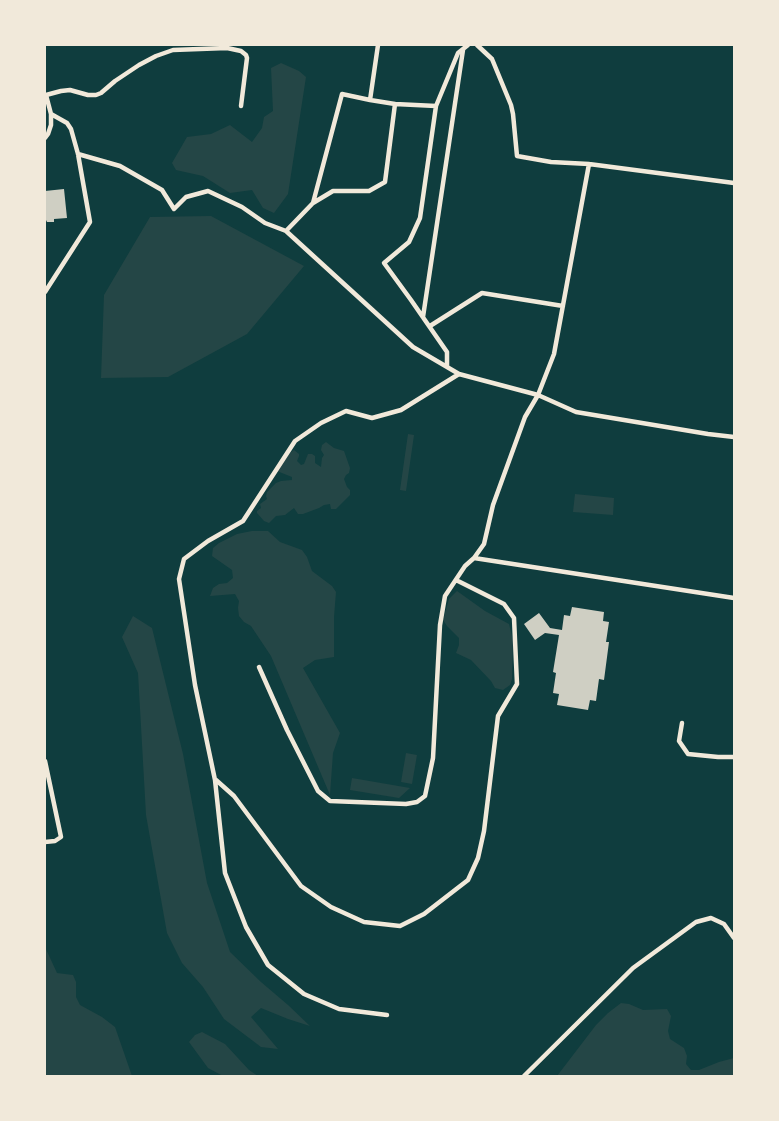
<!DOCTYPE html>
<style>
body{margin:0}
#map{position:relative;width:779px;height:1121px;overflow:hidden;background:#0f3d3e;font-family:Rubik,sans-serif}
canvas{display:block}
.frame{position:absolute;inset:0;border:46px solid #f1e9da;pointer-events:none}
</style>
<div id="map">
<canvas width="779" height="1121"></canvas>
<div class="frame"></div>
</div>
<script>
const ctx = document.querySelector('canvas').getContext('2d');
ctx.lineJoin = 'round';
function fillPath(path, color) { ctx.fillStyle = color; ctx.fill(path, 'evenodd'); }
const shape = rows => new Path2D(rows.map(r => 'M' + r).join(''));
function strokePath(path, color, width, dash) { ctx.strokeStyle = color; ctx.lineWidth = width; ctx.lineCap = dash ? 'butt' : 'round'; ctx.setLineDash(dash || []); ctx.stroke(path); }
fillPath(shape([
 [281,63,299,71,306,77,288,194,274,213,263,208,252,190,230,193,203,176,176,170,172,163,187,137,211,134,230,125,252,142,262,128,264,117,273,111,271,68],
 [211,216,304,266,247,334,168,377,101,378,104,295,150,217],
 [408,434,414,435,406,491,400,490],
 [326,442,334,448,344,451,350,468,349,473,346,475,344,479,347,487,350,490,350,495,336,509,331,509,330,504,324,505,319,508,303,514,298,514,294,508,285,515,276,516,269,523,264,521,257,513,257,511,261,508,260,504,267,499,266,496,267,492,276,483,281,481,292,480,292,477,277,471,291,452,294,450,299,454,299,456,297,461,301,465,304,464,308,454,312,454,315,456,315,463,321,467,322,458,324,455,321,450,322,445],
 [575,494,614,498,613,515,573,512],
 [252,531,268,531,280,542,302,550,307,557,312,571,332,586,336,592,334,617,334,657,315,660,303,668,340,733,333,753,330,795,271,656,251,626,244,622,239,616,238,608,239,601,235,594,210,596,213,588,219,584,227,583,233,578,232,570,212,556,213,548,219,543,237,534],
 [457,591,485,611,509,624,513,640,512,679,510,685,503,690,495,688,491,681,471,660,456,653,459,645,459,638,447,626,443,620,449,599],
 [133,616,152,628,183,754,207,883,230,952,261,982,288,1005,310,1026,288,1019,261,1008,251,1017,278,1049,261,1047,224,1019,203,987,182,963,167,933,146,815,138,673,122,637],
 [406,753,417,755,412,784,401,782],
 [352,778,410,788,399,798,350,790],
 [45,947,57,973,73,975,76,982,76,997,80,1005,102,1017,115,1027,132,1076,45,1076],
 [621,1003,629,1004,643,1010,667,1009,671,1016,668,1031,670,1039,684,1048,687,1056,686,1064,691,1070,699,1070,719,1062,734,1058,734,1076,557,1076,596,1025,608,1013],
 [202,1032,225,1044,249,1070,258,1076,223,1076,208,1068,189,1042,195,1035]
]), '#244646');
fillPath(shape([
 [64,189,67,218,54,219,54,222,47,222,46,220,45,221,45,191],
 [572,607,604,612,603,621,609,622,606,642,609,642,604,680,599,679,596,701,590,700,588,710,557,705,559,694,553,693,556,673,553,672,559,635,545,633,535,640,524,624,539,613,550,628,562,630,564,615,570,616]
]), '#cfcfc3');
strokePath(shape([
 [477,45,492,59,511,105,513,114,517,156,551,162,589,164,734,183],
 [46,95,61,91,70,90,88,95,96,95,101,93,115,81,139,65,156,56,173,50,227,48,241,51,246,55,247,58,241,106],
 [370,100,395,104],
 [436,106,420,218,409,242,384,263,411,300,447,352,447,367],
 [45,138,48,134,51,125,51,114,46,95],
 [78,154,120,166,162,190,174,209,186,197,208,191,242,207,265,223,286,231,413,347,459,374,538,395,576,412,708,434,734,437],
 [313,203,333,191,369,191,385,182,395,104,436,106,458,53,468,45],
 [286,231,313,203,342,94,370,100,378,45],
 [45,292,90,222,78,154,71,129,67,123,51,114],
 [423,317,463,50],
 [430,326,482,293,563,306],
 [474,558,734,598],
 [259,667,287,730,318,791,330,801,406,804,417,802,425,796,433,758,440,625,445,596,465,566,474,558,484,544,493,505,525,417,538,395,554,354,589,164],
 [682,723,679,741,688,754,718,757,734,757],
 [45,761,61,837,55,841,45,842],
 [216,780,234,796,301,886,331,907,364,922,400,926,424,914,468,880,478,858,484,831,498,716,517,684,514,618,504,604,456,580],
 [387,1015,339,1009,304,994,268,965,246,927,225,873,215,780,195,685,179,579,184,559,208,541,243,521,295,441,321,423,346,411,372,418,401,410,459,374],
 [524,1076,633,968,696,922,711,918,724,924,734,938]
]), '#f1e9da', 4.5);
</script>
